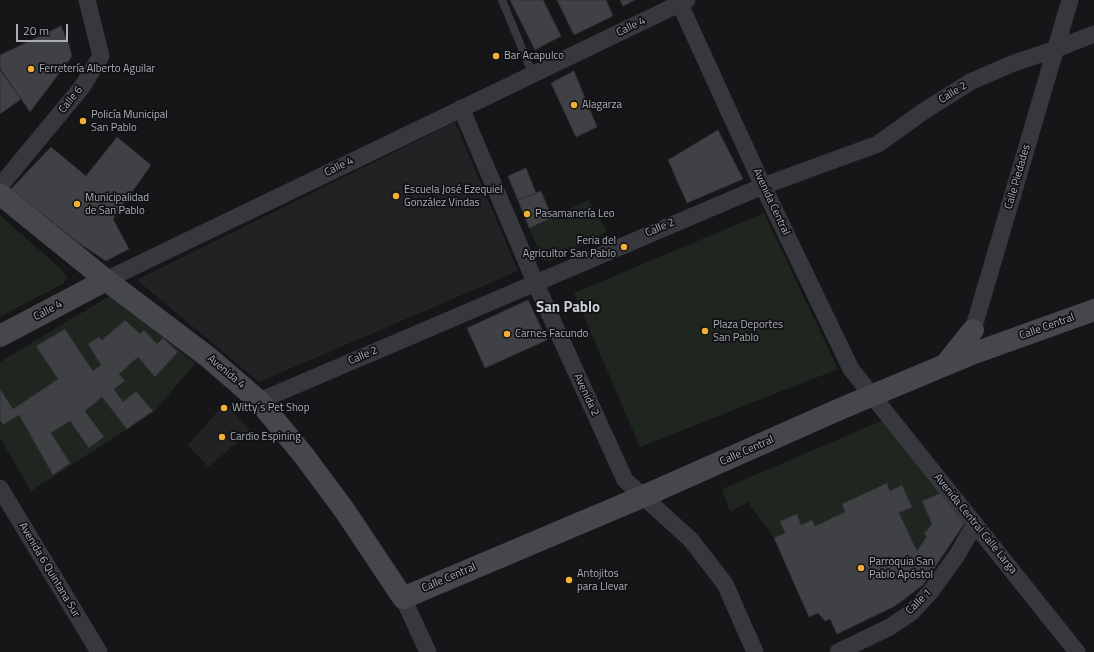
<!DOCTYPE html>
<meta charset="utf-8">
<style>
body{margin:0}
#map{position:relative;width:1094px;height:652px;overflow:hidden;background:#161618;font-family:"Titillium Web",sans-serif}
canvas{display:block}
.scale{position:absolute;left:16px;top:24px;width:52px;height:18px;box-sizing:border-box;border:2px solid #a8adb8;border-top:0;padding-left:5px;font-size:12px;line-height:14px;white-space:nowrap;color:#a8adb8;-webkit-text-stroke:3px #111113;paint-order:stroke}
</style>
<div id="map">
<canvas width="1094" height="652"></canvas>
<div class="scale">20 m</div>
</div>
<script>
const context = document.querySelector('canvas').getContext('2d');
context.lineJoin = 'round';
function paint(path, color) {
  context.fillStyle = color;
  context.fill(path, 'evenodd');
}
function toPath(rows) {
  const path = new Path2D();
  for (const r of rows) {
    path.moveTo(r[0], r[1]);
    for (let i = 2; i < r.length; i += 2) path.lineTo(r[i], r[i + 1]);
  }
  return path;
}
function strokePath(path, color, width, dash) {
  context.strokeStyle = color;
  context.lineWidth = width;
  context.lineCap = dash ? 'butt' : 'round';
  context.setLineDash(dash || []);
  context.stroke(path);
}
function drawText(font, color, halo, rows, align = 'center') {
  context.font = font + ' "Titillium Web",sans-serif';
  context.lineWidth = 3.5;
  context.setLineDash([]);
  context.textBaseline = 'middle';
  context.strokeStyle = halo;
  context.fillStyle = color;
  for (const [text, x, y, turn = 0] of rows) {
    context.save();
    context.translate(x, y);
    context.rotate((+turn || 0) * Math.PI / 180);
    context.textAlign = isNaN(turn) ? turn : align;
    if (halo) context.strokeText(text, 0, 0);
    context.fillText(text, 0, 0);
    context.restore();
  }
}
const built = toPath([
 [455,122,518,271,259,382,137,280],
 [225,403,251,431,208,467,188,445]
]);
const green = toPath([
 [588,200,607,231,562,256,550,261,543,260,529,228,552,218],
 [764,213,838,369,640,447,574,293],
 [0,215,60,268,67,277,64,283,0,317],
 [111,295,195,363,155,411,31,491,0,438,0,420,3,425,19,415,53,474,70,463,51,433,70,421,90,448,104,437,85,411,102,397,127,429,153,411,136,392,123,402,114,389,125,381,119,374,138,357,155,376,178,352,164,338,157,344,144,330,140,334,125,320,102,340,99,337,88,344,101,365,93,371,65,329,36,346,58,379,13,409,0,389,0,362],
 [881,421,888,424,941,493,922,501,932,524,924,534,927,536,917,551,899,513,912,507,902,485,890,491,887,483,842,504,845,512,815,526,812,520,801,525,797,515,785,533,774,538,748,502,730,512,722,489]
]);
const building = toPath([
 [510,0,543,0,561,36,535,50,510,0],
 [557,0,606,0,613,16,574,35,557,0],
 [620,0,635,0,623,6,620,0],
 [61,26,69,45,72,56,30,112,0,68,0,55,61,26],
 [0,70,21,99,0,114,0,70],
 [574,71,597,127,576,137,551,83,574,71],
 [718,130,743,179,687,203,668,160,718,130],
 [117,137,151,165,113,219,129,249,106,261,79,243,11,189,51,147,86,176,117,137],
 [526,168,536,193,518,200,508,176,526,168],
 [541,191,552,218,529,228,518,200,541,191],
 [528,300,547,340,485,368,467,328,528,300],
 [125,320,140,334,144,330,157,344,163,338,178,352,155,377,138,357,119,374,125,381,114,389,123,402,136,391,153,411,127,429,102,397,85,411,104,437,89,448,70,421,51,433,70,463,53,475,19,415,3,425,0,420,0,389,13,409,58,379,36,346,65,329,93,371,101,365,88,344,99,337,102,340,125,320],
 [887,483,890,491,902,485,912,507,899,513,917,551,927,536,924,534,932,524,922,501,941,493,966,521,923,585,895,606,837,634,830,619,825,621,818,613,809,617,774,538,785,533,780,521,797,514,801,525,812,520,815,526,845,512,842,504,887,483]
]);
const lane = toPath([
 [502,0,533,75]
]);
const street = toPath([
 [678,0,763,186,851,369,1077,652],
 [461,108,535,282,625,480,691,540,725,584,755,652],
 [0,186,82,87,101,56,87,0],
 [106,280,687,0],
 [971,342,973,330,1070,0],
 [259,401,763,186,878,144,924,111,970,82,1014,63,1056,49,1094,34],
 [0,488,99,652],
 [403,598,428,652],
 [838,652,890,627,912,612,932,590,957,555,975,524]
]);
const secondary = toPath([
 [0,194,106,280,208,357,259,401,305,457,345,511,403,598,644,496,840,409,969,355,1094,310],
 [0,336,106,280],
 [945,365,973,330]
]);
const markers = [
 [496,56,4,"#f2b134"],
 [31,69,4,"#f2b134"],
 [574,105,4,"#f2b134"],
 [83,121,4,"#f2b134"],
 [396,196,4,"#f2b134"],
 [77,204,4,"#f2b134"],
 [527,214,4,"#f2b134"],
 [624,247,4,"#f2b134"],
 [705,331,4,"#f2b134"],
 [507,334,4,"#f2b134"],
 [224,408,4,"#f2b134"],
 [222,437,4,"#f2b134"],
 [861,568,4,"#f2b134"],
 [569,580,4,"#f2b134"]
];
const streetNames = [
 ["Calle 4",631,27,-26],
 ["Calle 2",953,93,-32],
 ["Calle 6",71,100,-51],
 ["Calle 4",339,167,-26],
 ["Calle Piedades",1018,177,-74],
 ["Avenida Central",771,202,65],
 ["Calle 2",660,228,-23],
 ["Calle 4",48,311,-28],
 ["Calle Central",1047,327,-20],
 ["Calle 2",363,356,-23],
 ["Avenida 4",226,372,40],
 ["Avenida 2",586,395,65],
 ["Calle Central",747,451,-24],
 ["Avenida Central Calle Larga",975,524,51],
 ["Avenida 6 Quintana Sur",49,570,59],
 ["Calle Central",449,578,-23],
 ["Calle 1",919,602,-45]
];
const poiNames = [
 ["Bar Acapulco",504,56],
 ["Ferretería Alberto Aguilar",39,69],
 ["Alagarza",582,105],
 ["Policía Municipal",91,115],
 ["San Pablo",91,128],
 ["Escuela José Ezequiel",404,190],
 ["González Vindas",404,203],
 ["Municipalidad",85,198],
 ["de San Pablo",85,211],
 ["Pasamanería Leo",535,214],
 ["Feria del",616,241,"right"],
 ["Agricultor San Pablo",616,254,"right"],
 ["Plaza Deportes",713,325],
 ["San Pablo",713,338],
 ["Carnes Facundo",515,334],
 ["Witty´s Pet Shop",232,408],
 ["Cardio Espining",230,437],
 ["Parroquia San",869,562],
 ["Pablo Apóstol",869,575],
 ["Antojitos",577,574],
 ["para Llevar",577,587]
];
const districtNames = [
 ["San Pablo",568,308]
];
paint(built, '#222225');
paint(green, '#1e261f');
paint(building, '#404145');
strokePath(building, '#303034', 1);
strokePath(lane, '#37383d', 8);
strokePath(street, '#37383d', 17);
strokePath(secondary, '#45474d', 22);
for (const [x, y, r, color] of markers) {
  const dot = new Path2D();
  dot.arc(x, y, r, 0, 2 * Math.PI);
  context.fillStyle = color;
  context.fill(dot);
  strokePath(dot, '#111113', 1.5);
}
drawText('11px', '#a8adb8', '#111113', streetNames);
drawText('11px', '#a8adb8', '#111113', poiNames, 'left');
drawText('bold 15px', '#c9ccd4', '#111113', districtNames);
</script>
